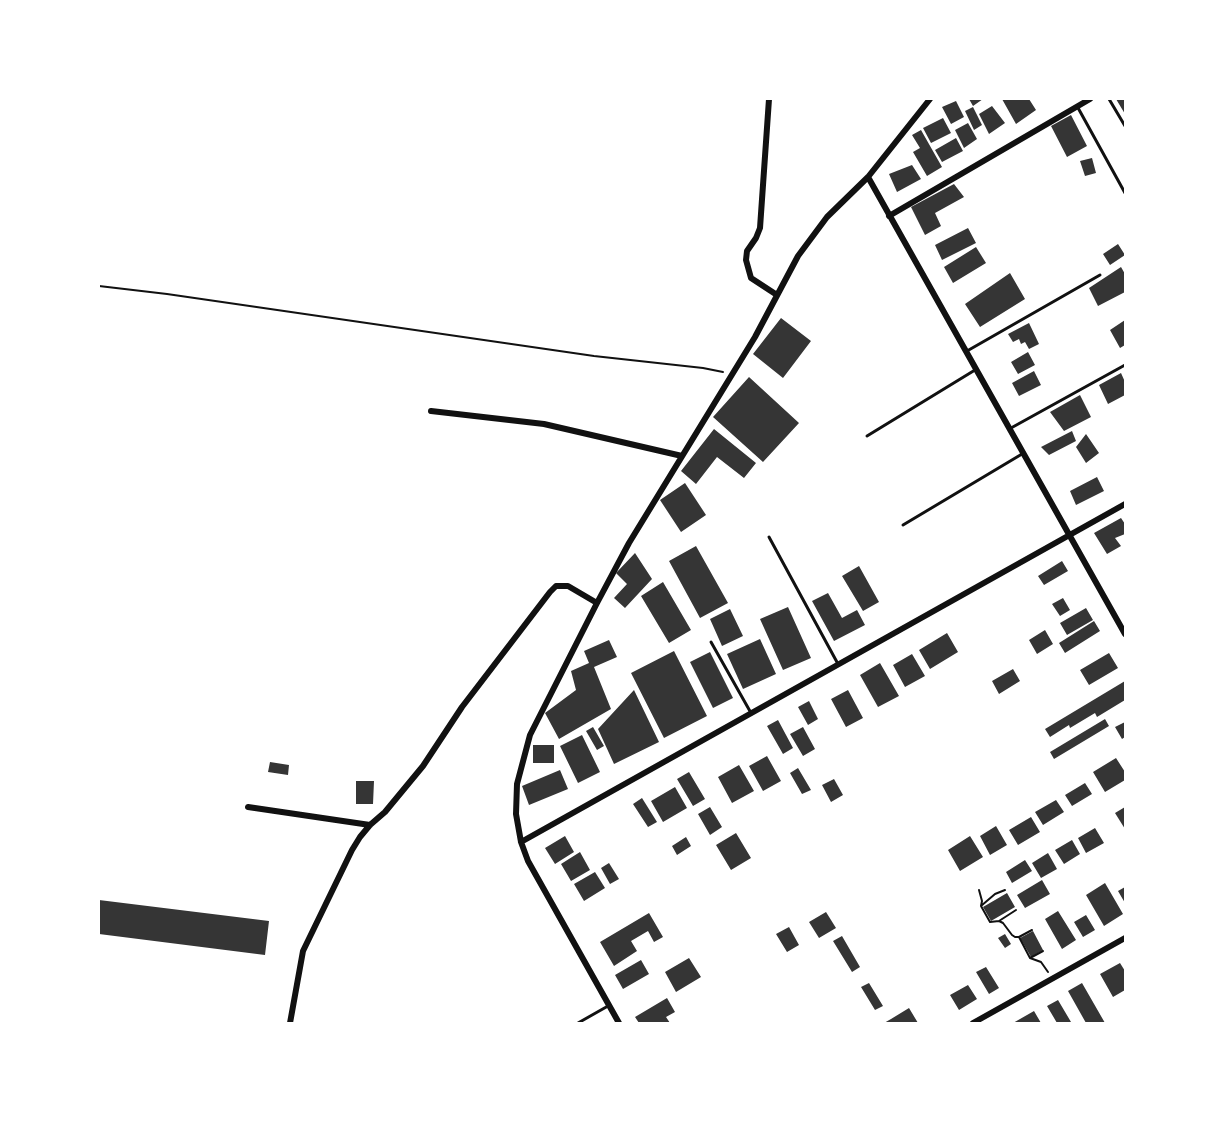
<!DOCTYPE html>
<style>
body{margin:0}
#map{position:relative;width:1224px;height:1122px;overflow:hidden;background:#fff;font-family:Lato,sans-serif}
canvas{display:block}
.frame{position:absolute;inset:0;border:100px solid #fff;pointer-events:none}
</style>
<div id="map">
<canvas width="1224" height="1122"></canvas>
<div class="frame"></div>
</div>
<script>
const context = document.querySelector('canvas').getContext('2d');
context.lineJoin = 'round';
function paint(path, color) {
  context.fillStyle = color;
  context.fill(path, 'evenodd');
}
function toPath(rows) {
  const path = new Path2D();
  for (const r of rows) {
    path.moveTo(r[0], r[1]);
    for (let i = 2; i < r.length; i += 2) path.lineTo(r[i], r[i + 1]);
  }
  return path;
}
function strokePath(path, color, width, dash) {
  context.strokeStyle = color;
  context.lineWidth = width;
  context.lineCap = dash ? 'butt' : 'round';
  context.setLineDash(dash || []);
  context.stroke(path);
}
const building = toPath([
 [969,99,983,99,973,106],
 [1002,99,1029,99,1036,110,1016,124],
 [1116,99,1125,99,1125,114],
 [956,101,964,117,951,124,942,107],
 [992,106,1005,123,989,134,979,114],
 [973,107,982,125,974,130,965,111],
 [1071,115,1087,146,1067,157,1051,126],
 [943,118,951,133,931,143,923,128],
 [968,123,977,139,964,148,955,130],
 [921,130,942,167,927,176,913,152,920,148,912,135],
 [956,138,963,151,942,162,935,150],
 [1092,158,1096,173,1085,176,1080,161],
 [912,165,921,179,897,192,889,174],
 [954,184,964,197,935,213,941,226,925,235,911,207],
 [968,228,976,243,942,260,935,245],
 [1118,244,1125,255,1110,265,1103,254],
 [976,247,986,263,953,283,944,267],
 [1121,267,1125,274,1125,292,1098,306,1089,288],
 [1010,273,1025,299,980,327,965,304],
 [781,318,811,341,783,378,753,354],
 [1125,320,1125,345,1120,348,1110,330],
 [1029,323,1039,344,1029,349,1025,342,1021,344,1019,339,1013,342,1008,334],
 [1028,352,1035,365,1018,374,1011,362],
 [1034,371,1041,385,1019,396,1012,383],
 [1121,373,1125,382,1125,395,1108,404,1099,385],
 [749,377,799,423,763,462,713,417],
 [1080,395,1091,417,1064,431,1050,412],
 [714,429,756,463,744,478,717,457,696,484,681,471],
 [1072,431,1076,441,1049,455,1041,447],
 [1086,434,1099,453,1086,463,1076,447],
 [1097,477,1104,491,1076,505,1070,491],
 [685,483,706,515,681,532,660,500],
 [1121,518,1125,524,1125,534,1115,538,1121,546,1107,554,1094,533],
 [696,546,728,603,700,618,669,561],
 [635,553,652,579,625,608,614,598,627,584,616,573],
 [1062,561,1068,571,1044,585,1038,576],
 [859,566,879,602,863,611,842,576],
 [663,582,691,630,669,643,641,596],
 [828,593,842,618,857,610,865,625,834,641,812,601],
 [1063,598,1070,610,1060,616,1052,604],
 [788,607,811,658,783,670,760,619],
 [1086,608,1093,620,1067,635,1060,623],
 [730,609,743,636,722,646,710,619],
 [1094,621,1100,631,1065,653,1059,643],
 [1045,630,1053,644,1037,654,1029,640],
 [947,633,958,652,930,669,919,650],
 [760,639,776,674,743,689,727,654],
 [609,640,617,657,594,667,611,709,559,739,545,713,576,690,571,671,589,663,584,651],
 [674,651,707,716,664,738,631,673],
 [710,652,733,698,713,708,690,662],
 [1109,653,1118,668,1089,685,1080,670],
 [912,654,925,676,905,687,893,665],
 [880,663,899,696,878,707,860,675],
 [1013,669,1020,681,999,694,992,681],
 [1125,681,1125,700,1097,717,1095,713,1070,728,1069,725,1050,737,1045,729],
 [634,690,659,742,614,764,598,729],
 [848,690,863,718,846,727,831,699],
 [809,701,818,719,808,725,798,707],
 [1105,719,1109,726,1054,759,1050,752],
 [778,720,793,748,783,754,767,726],
 [1125,722,1125,737,1122,739,1115,727],
 [593,727,604,746,597,750,586,731],
 [803,727,815,749,803,756,790,734],
 [582,735,600,772,578,783,560,746],
 [533,745,554,745,554,763,533,763],
 [767,756,781,781,763,791,749,766],
 [1116,758,1125,772,1125,780,1105,792,1093,772],
 [270,762,289,765,288,775,268,772],
 [739,765,754,791,732,803,718,777],
 [798,768,811,790,802,794,790,773],
 [560,770,568,789,529,805,522,786],
 [689,772,705,799,693,806,677,779],
 [834,779,843,795,831,802,822,785],
 [356,781,374,781,373,804,356,804],
 [1085,783,1092,794,1072,806,1065,795],
 [675,787,687,808,663,822,651,801],
 [642,798,657,822,648,827,633,804],
 [1056,800,1064,812,1043,825,1035,812],
 [710,807,722,827,710,835,698,814],
 [1125,807,1125,829,1115,813],
 [1031,817,1040,832,1018,845,1009,830],
 [996,826,1007,845,990,855,980,836],
 [1095,828,1104,843,1086,853,1078,838],
 [736,833,751,858,731,870,716,845],
 [565,836,574,852,555,864,545,848],
 [970,836,983,857,960,871,948,850],
 [686,837,691,846,677,855,672,846],
 [1072,840,1080,854,1064,864,1055,850],
 [580,852,590,870,571,881,561,864],
 [1048,853,1057,869,1041,878,1032,863],
 [1025,860,1032,871,1012,883,1006,872],
 [609,863,619,879,610,884,601,868],
 [595,872,605,888,584,901,574,884],
 [1042,880,1050,894,1025,908,1017,895],
 [1105,883,1123,914,1104,926,1086,895],
 [1125,887,1125,903,1118,891],
 [1007,893,1015,907,991,921,983,907],
 [99,900,269,921,265,955,99,934],
 [1058,911,1076,940,1062,949,1045,919],
 [826,912,836,928,819,938,809,922],
 [649,913,663,937,654,942,648,931,631,941,637,951,614,966,600,942],
 [1086,915,1095,930,1083,937,1074,922],
 [789,927,799,945,787,952,776,934],
 [1033,931,1043,950,1031,957,1020,938],
 [1005,934,1011,944,1005,948,998,938],
 [842,936,860,967,852,972,833,941],
 [689,958,701,977,676,992,665,972],
 [641,960,649,974,623,989,615,975],
 [1120,963,1125,971,1125,990,1113,997,1100,974],
 [986,967,999,988,989,994,976,972],
 [869,983,883,1006,875,1010,861,987],
 [1082,983,1105,1023,1086,1023,1068,991],
 [968,985,977,999,959,1010,950,995],
 [667,998,675,1012,666,1017,670,1023,639,1023,635,1017],
 [1058,1000,1071,1022,1070,1023,1057,1023,1047,1006],
 [909,1008,918,1023,884,1023,891,1019],
 [1034,1011,1041,1023,1013,1023]
]);
const path = toPath([
 [99,286,167,294,594,356,703,368,723,372],
 [979,890,982,901,981,906,990,922,999,921,1003,923,1012,935,1015,937,1019,937,1030,958,1041,962,1048,972],
 [981,906,995,894,1005,890],
 [999,921,1016,910],
 [1019,937,1032,930],
 [1030,958,1043,951]
]);
const service = toPath([
 [1109,99,1125,126],
 [1077,106,1125,193],
 [967,351,1100,275],
 [1011,428,1125,365],
 [867,436,975,370],
 [903,525,1022,454],
 [769,537,838,664],
 [711,642,751,713],
 [578,1023,608,1006]
]);
const minor = toPath([
 [769,99,760,228,756,238,747,251,746,260,751,278,777,295],
 [868,177,1125,634],
 [889,216,1090,99],
 [431,411,544,424,682,456],
 [248,807,370,825],
 [521,842,1125,504],
 [290,1023,303,951,352,850,360,837,370,825,385,812,423,766,462,707,550,592,556,586,568,586,597,603],
 [619,1023,528,861,521,842,516,814,517,784,530,735,597,603,629,543,755,337,798,256,827,217,868,177,930,99],
 [973,1023,1125,938]
]);
paint(building, '#353535');
strokePath(path, '#111', 2);
strokePath(service, '#111', 3);
strokePath(minor, '#111', 6);
</script>
